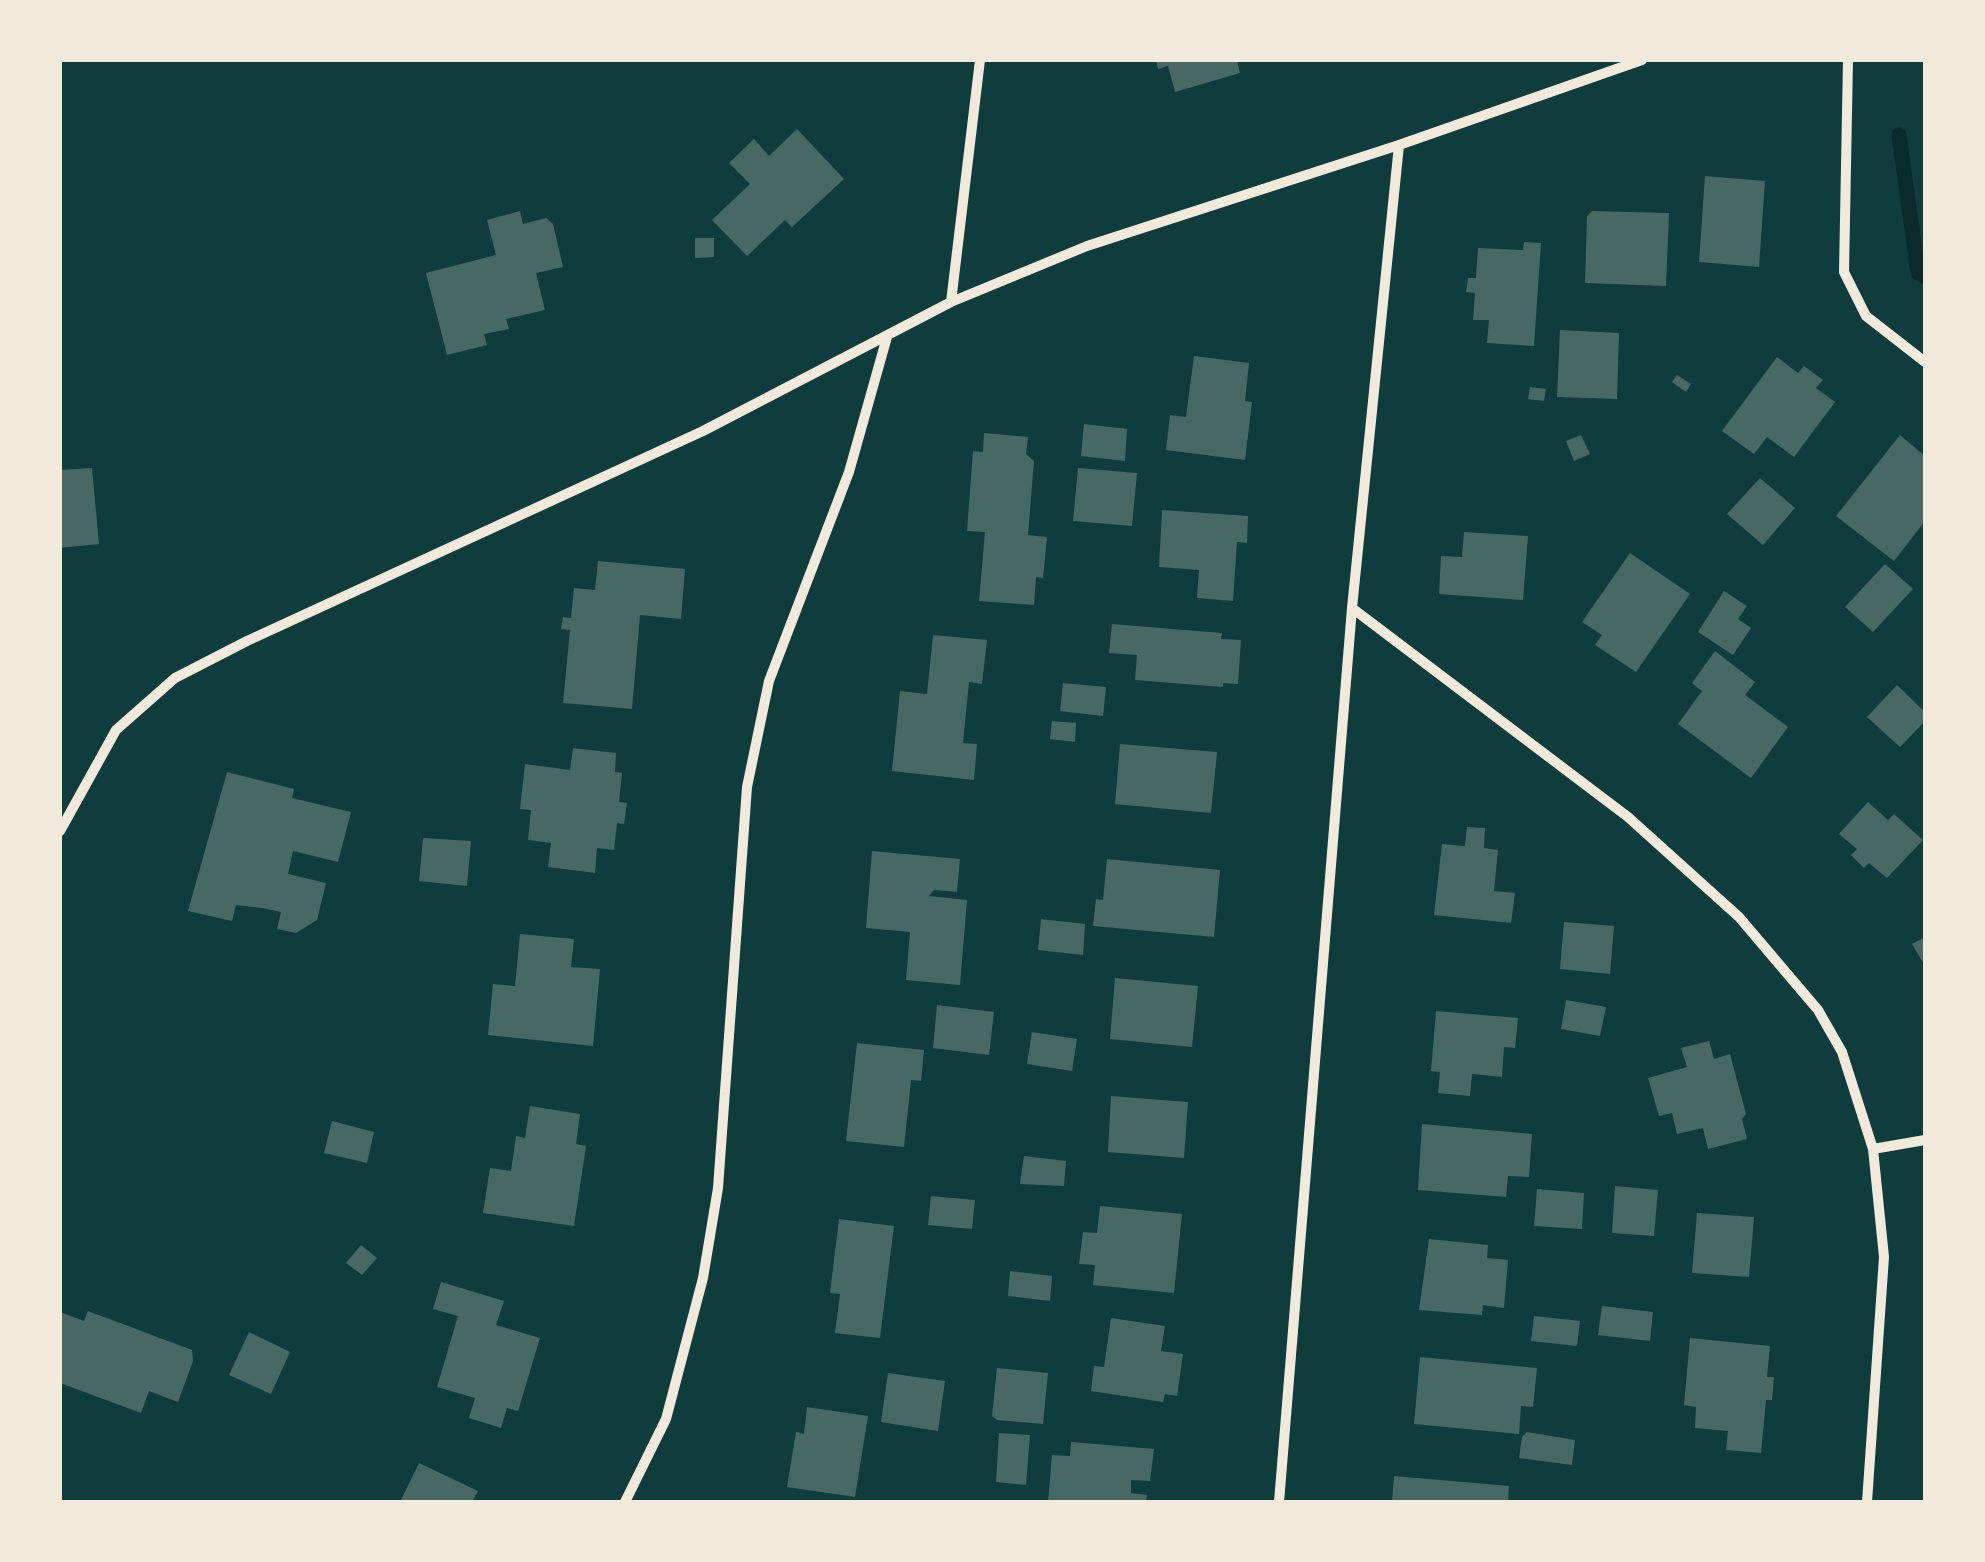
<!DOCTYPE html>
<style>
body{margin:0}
#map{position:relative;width:1985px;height:1562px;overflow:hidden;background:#0f3d3e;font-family:Overpass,sans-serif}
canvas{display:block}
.frame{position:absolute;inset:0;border:62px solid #f1e9da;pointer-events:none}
</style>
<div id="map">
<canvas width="1985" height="1562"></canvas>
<div class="frame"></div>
</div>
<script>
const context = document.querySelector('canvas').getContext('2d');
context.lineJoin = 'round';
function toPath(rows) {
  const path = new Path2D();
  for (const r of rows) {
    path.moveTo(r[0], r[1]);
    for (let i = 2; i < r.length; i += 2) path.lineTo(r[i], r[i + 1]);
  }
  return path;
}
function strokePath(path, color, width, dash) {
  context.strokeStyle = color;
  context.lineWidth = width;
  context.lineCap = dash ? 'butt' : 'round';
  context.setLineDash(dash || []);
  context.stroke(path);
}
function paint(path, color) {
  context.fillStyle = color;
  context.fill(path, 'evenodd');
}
const stream = toPath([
 [1899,135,1918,273,1925,277]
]);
const building = toPath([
 [1156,60,1237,60,1240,73,1175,92,1168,66,1158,69],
 [797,129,844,179,792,227,785,220,747,256,712,220,750,184,729,163,754,139,769,156],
 [1705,176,1765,181,1759,267,1699,262],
 [520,211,523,224,546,218,553,224,563,267,536,273,545,310,506,319,509,329,484,334,487,345,447,355,426,273,496,255,487,220],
 [1592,211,1669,213,1666,286,1585,283,1587,216],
 [695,238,714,238,714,257,695,258],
 [1524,242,1541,243,1534,346,1487,343,1489,320,1473,320,1475,293,1466,292,1468,278,1476,278,1478,248,1523,250],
 [1560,330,1619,333,1617,399,1557,397],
 [1194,356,1249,363,1245,401,1252,402,1245,460,1166,450,1170,415,1186,417],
 [1777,357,1798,373,1804,366,1823,380,1816,388,1835,402,1794,457,1767,437,1754,454,1722,431],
 [1677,375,1691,384,1686,392,1672,382],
 [1530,387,1546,389,1544,401,1528,399],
 [1084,424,1127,429,1125,461,1081,456],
 [984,433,1028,437,1026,454,1034,461,1028,535,1047,537,1043,578,1036,577,1034,605,979,601,985,532,967,531,973,451,983,452],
 [1581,435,1590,454,1574,461,1566,441],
 [1900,435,1925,456,1925,521,1894,561,1836,516],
 [92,468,99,544,60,548,60,470],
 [1078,468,1137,473,1132,526,1073,521],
 [1760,478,1795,508,1763,545,1727,514],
 [1162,510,1248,516,1247,543,1237,542,1233,601,1197,598,1199,570,1159,567],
 [1464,532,1528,536,1523,600,1439,594,1441,556,1462,557],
 [1630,553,1690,594,1636,672,1595,645,1602,635,1582,622],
 [598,561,685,569,681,619,640,615,632,709,563,703,570,630,561,629,563,617,571,618,574,588,595,590],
 [1885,564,1913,589,1873,632,1845,607],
 [1724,591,1747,606,1738,619,1751,628,1733,655,1698,632],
 [1112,624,1222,633,1221,639,1241,640,1238,684,1223,683,1223,687,1135,680,1137,655,1109,653],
 [933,635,987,640,982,684,969,682,963,743,977,744,974,780,892,771,900,691,927,694],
 [1715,651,1755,682,1745,695,1788,727,1751,778,1678,724,1702,691,1692,683],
 [1063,683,1106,687,1103,716,1060,711],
 [1897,685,1925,712,1925,721,1900,747,1867,717],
 [1052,721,1076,723,1075,742,1050,739],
 [1120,744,1217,752,1211,813,1115,804],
 [573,748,616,753,615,772,622,773,619,802,627,803,624,824,617,823,614,850,597,848,595,873,548,867,551,843,528,840,531,810,520,809,525,764,570,770],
 [227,772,294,789,292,798,351,812,338,862,293,851,288,874,326,883,317,920,296,933,277,929,281,912,262,908,236,905,232,921,188,911],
 [1868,802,1888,820,1894,814,1923,840,1887,878,1869,863,1864,868,1851,855,1857,849,1839,834],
 [1467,827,1485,828,1484,848,1498,850,1494,891,1515,893,1511,923,1434,915,1442,844,1465,846],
 [423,838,471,841,467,886,419,881],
 [872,851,960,859,957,892,934,890,929,896,967,900,960,985,906,980,910,932,866,928],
 [1107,859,1220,870,1214,937,1093,926,1096,899,1103,900],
 [1041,919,1085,924,1083,955,1038,950],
 [1564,922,1614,926,1610,974,1560,969],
 [520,934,574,939,571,967,600,969,593,1046,488,1035,493,984,515,986],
 [1925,937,1925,966,1912,944],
 [1115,978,1198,986,1192,1047,1110,1039],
 [1566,1000,1606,1007,1600,1036,1561,1029],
 [937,1005,994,1012,989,1055,933,1048],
 [1436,1011,1518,1018,1515,1048,1504,1047,1502,1077,1472,1074,1470,1096,1438,1093,1440,1072,1431,1071],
 [1032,1032,1077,1039,1072,1071,1027,1064],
 [1709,1041,1714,1059,1730,1054,1746,1114,1742,1119,1747,1139,1708,1149,1703,1128,1677,1134,1672,1113,1659,1116,1648,1078,1687,1067,1681,1048],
 [857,1043,924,1050,921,1081,911,1080,904,1147,846,1141],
 [1111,1096,1188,1102,1184,1158,1108,1152],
 [530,1106,580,1114,576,1144,586,1146,574,1226,483,1213,490,1168,511,1171,516,1136,525,1138],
 [332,1121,374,1132,367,1163,324,1153],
 [1422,1124,1532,1134,1529,1177,1508,1176,1506,1197,1418,1190],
 [1024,1156,1066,1161,1064,1186,1020,1184],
 [1615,1186,1658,1190,1654,1236,1612,1233],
 [1537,1189,1584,1193,1582,1229,1534,1226],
 [931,1196,975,1200,972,1229,928,1225],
 [1100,1206,1182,1214,1174,1293,1093,1285,1095,1265,1079,1264,1083,1232,1097,1233],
 [1697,1213,1754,1217,1749,1277,1692,1273],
 [839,1219,894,1226,880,1338,835,1333,840,1294,830,1293],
 [1429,1239,1488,1245,1487,1258,1508,1260,1504,1308,1483,1305,1482,1315,1419,1310],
 [361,1245,377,1258,362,1275,346,1263],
 [1010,1271,1052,1276,1050,1301,1008,1296],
 [441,1282,504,1301,496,1325,540,1338,518,1411,507,1408,501,1428,469,1418,475,1398,437,1387,458,1316,433,1309],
 [1602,1306,1653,1312,1650,1341,1598,1335],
 [88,1311,192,1350,193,1361,178,1402,149,1391,141,1413,60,1383,60,1312,84,1321],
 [1534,1316,1580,1321,1577,1346,1531,1341],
 [1111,1318,1165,1326,1161,1351,1183,1354,1177,1396,1165,1394,1163,1402,1091,1391,1094,1366,1104,1367],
 [249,1332,290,1352,271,1394,229,1375],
 [1690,1338,1770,1346,1767,1377,1774,1377,1772,1400,1766,1400,1761,1453,1726,1450,1728,1431,1695,1428,1696,1407,1684,1405],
 [1420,1357,1537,1368,1533,1407,1521,1406,1519,1434,1414,1424],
 [997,1368,1048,1373,1043,1424,997,1420,992,1416],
 [888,1373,945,1381,938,1431,881,1422],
 [807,1407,868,1416,855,1497,787,1487,796,1432,804,1434],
 [1527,1432,1575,1440,1572,1465,1519,1458,1522,1437],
 [999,1433,1030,1435,1026,1485,996,1482],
 [1071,1442,1154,1449,1150,1481,1131,1480,1131,1493,1147,1495,1146,1502,1048,1502,1052,1455,1070,1456],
 [419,1463,478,1491,472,1502,400,1502],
 [1394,1476,1509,1486,1508,1502,1392,1502]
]);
const minor = toPath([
 [1848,60,1844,272,1866,316,1925,362],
 [951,302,980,60],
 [1352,608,1628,817,1739,917,1818,1010,1842,1052,1873,1149,1884,1257,1867,1502],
 [60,831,116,730,175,678,247,641,703,431,951,302,1087,246,1399,145,1642,60],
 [1873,1149,1925,1140],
 [625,1502,666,1419,703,1278,718,1188,747,787,769,681,849,472,887,337],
 [1279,1502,1352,608,1399,145]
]);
strokePath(stream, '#0a2a2b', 15);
paint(building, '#486865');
strokePath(minor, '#f1e9da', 10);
</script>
